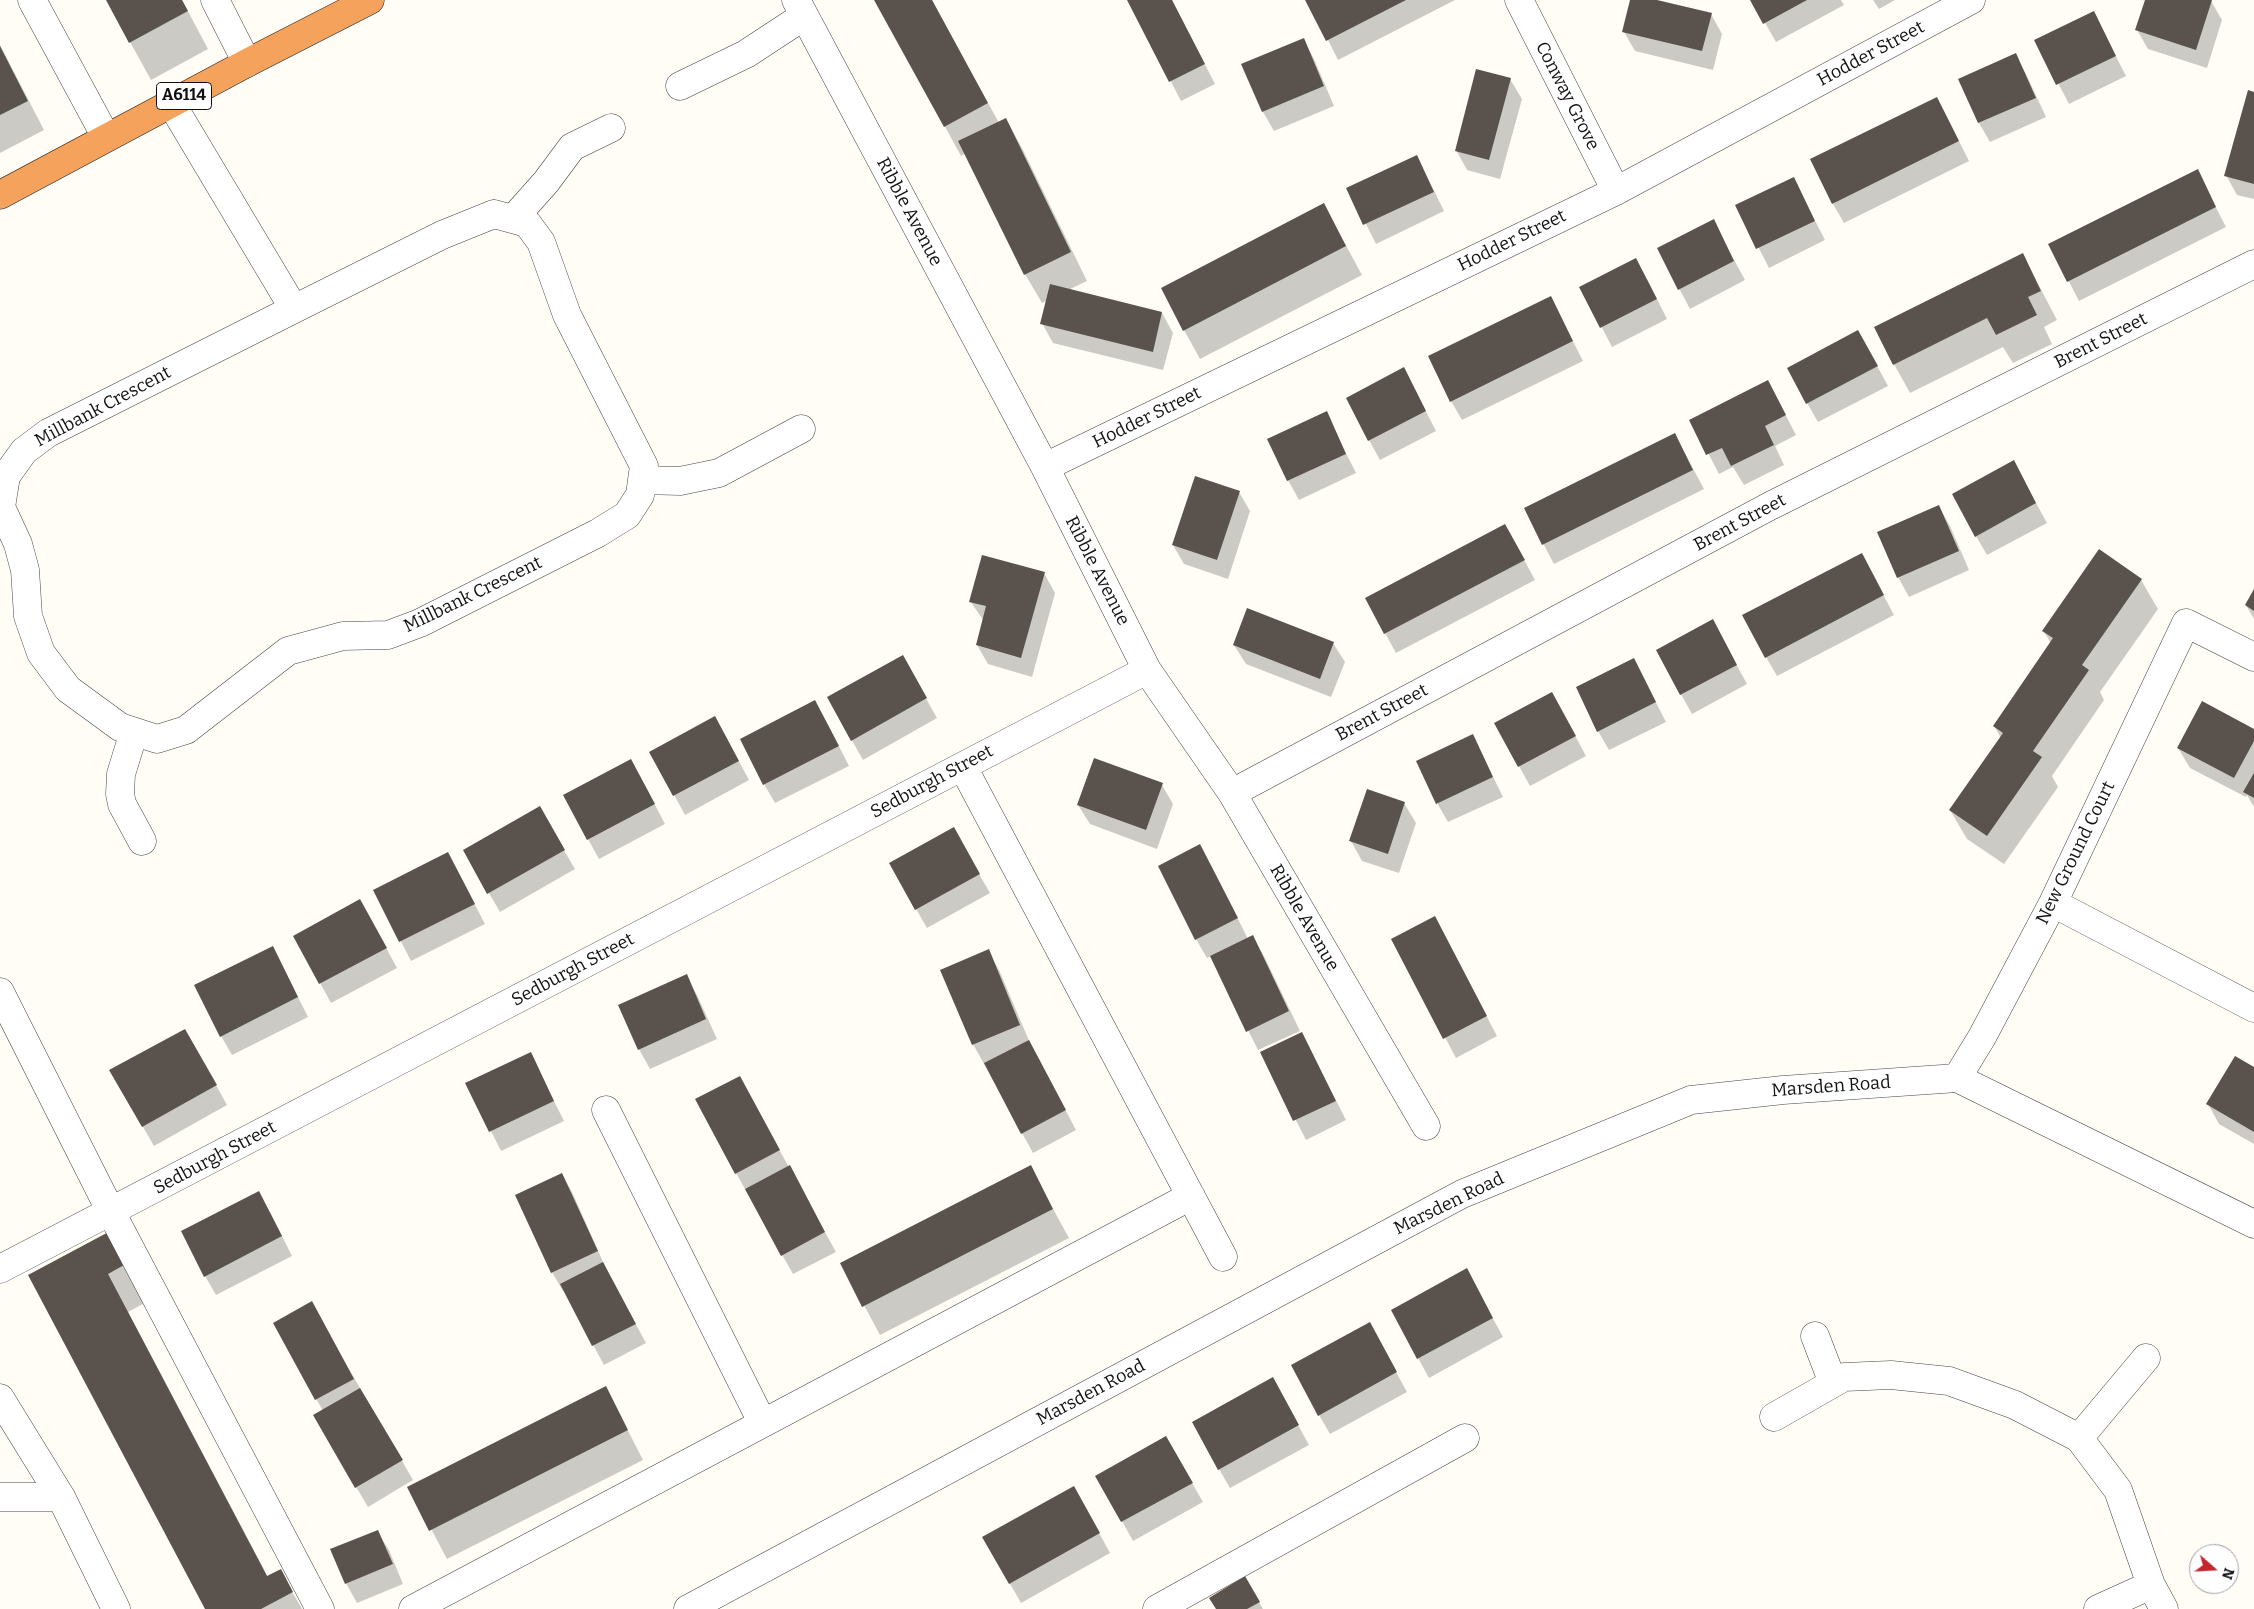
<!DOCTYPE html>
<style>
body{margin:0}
#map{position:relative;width:2254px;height:1609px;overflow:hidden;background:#fffdf5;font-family:Bitter,serif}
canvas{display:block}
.north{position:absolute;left:2189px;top:1544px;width:50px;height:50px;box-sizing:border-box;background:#fff;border:1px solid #a0a0a0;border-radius:50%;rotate:109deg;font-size:14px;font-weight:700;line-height:20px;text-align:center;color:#111}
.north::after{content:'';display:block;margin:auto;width:18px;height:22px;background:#c4262e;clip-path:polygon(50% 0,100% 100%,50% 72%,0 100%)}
</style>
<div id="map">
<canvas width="2254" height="1609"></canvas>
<div class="north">N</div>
</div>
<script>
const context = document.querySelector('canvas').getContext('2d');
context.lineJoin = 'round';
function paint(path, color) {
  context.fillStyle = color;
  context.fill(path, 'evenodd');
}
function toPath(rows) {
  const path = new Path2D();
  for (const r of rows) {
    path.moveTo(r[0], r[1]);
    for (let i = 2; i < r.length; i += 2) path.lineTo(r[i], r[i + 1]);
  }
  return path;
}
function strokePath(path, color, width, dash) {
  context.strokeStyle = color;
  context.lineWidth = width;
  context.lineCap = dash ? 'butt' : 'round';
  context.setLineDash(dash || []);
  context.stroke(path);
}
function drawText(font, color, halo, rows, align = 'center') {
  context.font = font + ' Bitter,serif';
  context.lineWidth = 5;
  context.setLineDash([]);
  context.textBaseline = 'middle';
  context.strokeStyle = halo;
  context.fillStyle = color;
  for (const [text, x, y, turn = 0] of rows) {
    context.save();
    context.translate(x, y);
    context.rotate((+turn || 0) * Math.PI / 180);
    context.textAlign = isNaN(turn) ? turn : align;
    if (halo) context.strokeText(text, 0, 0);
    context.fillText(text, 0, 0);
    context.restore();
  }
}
const shadow = toPath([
 [107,0,182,0,208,49,151,80],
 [876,0,932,0,999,123,1006,119,1022,148,1087,281,1068,290,1162,313,1173,333,1163,370,1053,343,1042,323,1048,300,1042,303,1025,274,966,153,961,156],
 [1129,0,1172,0,1215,84,1181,101],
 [1308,0,1455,0,1338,60],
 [1631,0,1651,0,1711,14,1722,34,1713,70,1635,51,1624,32],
 [1752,0,1841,0,1844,5,1776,42],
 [1873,0,1895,0,1879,9],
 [2147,0,2211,1,2222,20,2207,68,2148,49,2137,30],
 [2093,12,2126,76,2069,104,2036,41],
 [1303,39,1314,59,1334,106,1274,131,1263,112,1243,65],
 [0,45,44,130,0,153],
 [2015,55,2026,74,2046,117,1990,142,1979,123,1960,79],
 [1510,79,1522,99,1500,179,1467,170,1456,150],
 [2254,93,2254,199,2237,195,2226,175],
 [1947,117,1969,161,1844,223,1833,204],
 [1417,156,1444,211,1376,244,1348,188],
 [2197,171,2226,227,2079,301,2050,245],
 [1793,178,1825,240,1769,268,1737,205],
 [1324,205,1362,275,1200,359,1184,330],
 [1713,221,1745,280,1690,309,1658,248],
 [2023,255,2057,320,2044,327,2052,344,2013,363,2003,347,1910,393,1894,364],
 [1647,279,1667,319,1612,347,1581,287],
 [1551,298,1583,361,1462,420,1451,401],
 [1869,351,1888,386,1818,422,1807,403],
 [1768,381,1796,435,1775,446,1784,465,1744,485,1733,467,1719,474,1691,420],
 [1414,388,1436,431,1380,460,1369,440],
 [1326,413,1356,473,1299,500,1288,480],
 [1675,435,1704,489,1554,564,1525,509],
 [2024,481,2047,523,1987,555,1976,536],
 [1239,492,1250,511,1228,579,1184,564,1173,545],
 [1939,507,1950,526,1969,570,1909,597,1898,577],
 [1516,545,1535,580,1396,653,1366,598],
 [1044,573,1055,593,1032,677,988,664,977,645,984,621,970,601],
 [1872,574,1894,615,1777,676,1766,657],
 [2141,580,2158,609,2100,692,2104,700,2052,776,2058,787,2004,864,1967,839,1950,810,2001,738,1994,726,2051,644,2044,631],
 [2254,592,2254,619,2246,605],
 [1723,640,1747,684,1692,714,1657,651],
 [1333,643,1345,662,1331,697,1246,664,1234,645],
 [902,656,937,718,863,760,828,698],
 [1634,660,1666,722,1609,750,1598,731],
 [1563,713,1586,756,1530,786,1519,766],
 [826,721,849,766,775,803,764,784],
 [2254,730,2254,807,2247,795,2246,797,2190,768,2178,748],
 [1473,736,1503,797,1448,822,1437,803],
 [726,737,749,780,685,815,651,752],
 [642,780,665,824,599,859,588,839],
 [1162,785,1173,804,1157,849,1090,824,1078,805],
 [1404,803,1416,823,1399,873,1362,861,1351,841],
 [539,808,575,869,500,912,464,850],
 [953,829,990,893,927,928,916,909],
 [448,853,485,924,411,961,375,891],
 [1211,865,1248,939,1252,937,1264,956,1300,1031,1258,1050,1211,956,1207,958,1196,939],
 [1435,918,1497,1036,1456,1058,1393,940],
 [371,920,397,968,331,1003,295,937],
 [988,951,999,970,1030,1043,1076,1130,1033,1153,973,1044],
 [283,967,308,1017,232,1055,221,1036],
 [686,976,697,995,717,1039,650,1069,639,1049],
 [1302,1034,1346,1120,1306,1140,1262,1053],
 [196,1049,227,1105,154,1146,111,1071],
 [530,1053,564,1121,501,1151,467,1083],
 [2254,1069,2254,1144,2219,1124,2208,1104],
 [750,1097,836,1252,793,1274,736,1173],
 [1030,1167,1069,1238,880,1335,842,1264],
 [562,1174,573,1194,607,1271,646,1343,604,1365,564,1291,563,1291,552,1272],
 [270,1212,292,1256,216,1295,205,1276],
 [116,1230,154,1298,128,1312,268,1577,280,1571,302,1609,206,1609,30,1275],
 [1477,1289,1503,1337,1429,1378,1418,1358],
 [322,1322,413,1480,368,1507,314,1416,323,1411,274,1323],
 [1380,1343,1407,1392,1330,1434,1319,1415],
 [606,1388,643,1460,447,1559,409,1487],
 [1283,1398,1309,1445,1230,1488,1219,1469],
 [1166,1438,1203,1502,1133,1541,1097,1476],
 [1074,1487,1110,1553,1021,1603,984,1538],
 [377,1531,389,1550,403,1584,357,1603,346,1583],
 [1244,1578,1263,1609,1217,1609]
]);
const building = toPath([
 [106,0,182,0,188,11,129,43],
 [874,0,932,0,988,103,944,127],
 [1127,0,1172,0,1205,64,1169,82],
 [1305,0,1406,0,1326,41],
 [1630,0,1657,0,1712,13,1702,51,1622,32],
 [1750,0,1807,0,1763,24],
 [2145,0,2212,0,2196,50,2135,30],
 [2094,11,2116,56,2056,85,2034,40],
 [1304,38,1324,86,1262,112,1241,64],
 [0,46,28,101,0,115],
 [2016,53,2036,98,1978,123,1958,79],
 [1476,69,1511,78,1489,160,1455,151],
 [2248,90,2254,92,2254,184,2224,176],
 [1937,97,1959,141,1832,204,1810,159],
 [1006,118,1071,252,1024,275,958,141],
 [1417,155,1434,192,1363,225,1346,188],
 [2198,169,2216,207,2067,282,2048,244],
 [1794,177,1815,221,1756,249,1735,205],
 [1324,203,1346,246,1183,331,1161,288],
 [1714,219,1734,261,1678,290,1657,248],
 [2023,253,2041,291,2028,297,2037,315,1996,335,1987,318,1893,365,1874,327],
 [1636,258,1657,299,1600,328,1579,287],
 [1050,284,1162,312,1153,352,1040,324],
 [1551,296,1573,341,1450,402,1428,356],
 [1858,330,1878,366,1806,404,1787,368],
 [1404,367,1426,411,1368,441,1346,398],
 [1768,380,1786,415,1765,426,1774,445,1731,466,1722,448,1706,455,1689,420],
 [1327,411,1346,454,1287,481,1267,439],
 [1675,433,1693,470,1542,545,1524,508],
 [2014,460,2036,503,1975,537,1952,494],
 [1195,476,1240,491,1217,560,1172,545],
 [1939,505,1959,551,1897,578,1877,532],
 [1505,524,1525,560,1384,634,1365,598],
 [2099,549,2142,579,2082,665,2089,670,2033,751,2042,757,1987,836,1949,810,2003,733,1993,726,2053,638,2042,631],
 [1862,553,1884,595,1765,658,1742,615],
 [982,555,1045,572,1021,658,976,645,986,606,969,602],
 [2254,589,2254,611,2245,605],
 [1247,608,1334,642,1320,679,1233,645],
 [1713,619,1737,665,1680,695,1656,650],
 [903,655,927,698,851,741,827,697],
 [1634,658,1656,702,1597,732,1576,687],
 [1552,692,1576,736,1518,767,1494,723],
 [815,700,839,746,763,785,740,739],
 [2202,701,2254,729,2254,741,2234,778,2177,748],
 [715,716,739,761,673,796,649,752],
 [1473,734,1493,777,1436,804,1416,761],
 [1094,758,1163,783,1146,830,1077,805],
 [631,759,655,804,587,840,563,795],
 [2254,773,2254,798,2243,792],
 [1367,789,1405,802,1388,854,1349,841],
 [540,806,565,850,487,894,463,850],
 [954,827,980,874,915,910,889,863],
 [1200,844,1238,918,1195,940,1158,866],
 [448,852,475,904,399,942,373,890],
 [360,899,387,948,319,984,293,936],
 [1435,916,1487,1016,1443,1039,1391,939],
 [1253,935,1289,1011,1246,1032,1210,956],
 [273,946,298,997,220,1037,194,985],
 [989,949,1020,1025,972,1045,940,970],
 [687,974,706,1019,638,1050,618,1005],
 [185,1029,217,1085,142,1127,109,1070],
 [1302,1032,1336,1101,1293,1121,1260,1052],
 [1029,1040,1066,1110,1021,1134,984,1063],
 [531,1052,554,1101,489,1132,465,1083],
 [2235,1056,2254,1067,2254,1132,2206,1104],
 [740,1076,780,1150,735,1174,695,1099],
 [790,1165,825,1232,781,1256,745,1189],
 [1031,1165,1053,1209,862,1307,840,1263],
 [562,1173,598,1251,551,1273,515,1195],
 [259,1191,282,1236,204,1277,181,1231],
 [116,1228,133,1260,108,1274,267,1576,281,1569,293,1592,261,1609,205,1609,28,1275],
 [603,1262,636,1324,592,1346,560,1284],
 [1467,1268,1493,1318,1417,1359,1391,1310],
 [312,1301,354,1379,315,1400,273,1323],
 [1370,1322,1397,1372,1318,1416,1291,1365],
 [1273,1377,1299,1425,1218,1470,1192,1422],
 [606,1386,628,1430,429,1531,407,1487],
 [360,1388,403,1460,355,1488,313,1415],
 [1166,1436,1193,1483,1121,1522,1095,1476],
 [1074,1486,1100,1533,1009,1584,982,1537],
 [378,1530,393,1564,345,1584,330,1549],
 [1245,1576,1260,1602,1247,1609,1216,1609,1209,1598]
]);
const minor = toPath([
 [32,0,106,137],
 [215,0,247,63],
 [796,0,1045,467,1147,670,1232,793,1426,1126],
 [1519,0,1616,191],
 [680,86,746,54,804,16],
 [171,103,294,309],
 [494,214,527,223,541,242,567,315,644,466,640,495,627,515,598,533,420,623,388,635,343,636,288,651,186,730,157,739,120,727,68,689,41,653,28,616,25,570,18,544,1,507,6,476,24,451,48,433,294,309,442,235,494,214],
 [513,219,546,182,572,147,611,128],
 [1045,467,1616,191,1971,0],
 [642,480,680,481,719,473,801,429],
 [134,732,121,774,120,794,122,804,142,841],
 [963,767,1223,1257],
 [1232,793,1770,506,2254,264],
 [2053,903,2254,1008],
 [0,992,111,1212,320,1609],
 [1957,1078,1982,1037,2053,903,2186,623,2254,657],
 [606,1110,762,1422],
 [0,1269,1147,670],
 [1815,1336,1833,1383],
 [0,1398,61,1497,116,1609],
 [1774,1417,1844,1377,1891,1375,1949,1381,2015,1405,2079,1438,2118,1490,2151,1585,2164,1609],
 [2079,1438,2146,1358],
 [0,1497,61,1497],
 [413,1609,1191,1196],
 [688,1609,1462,1194,1691,1100,1783,1090,1957,1078,2254,1224],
 [1157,1609,1465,1438],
 [2098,1609,2151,1585]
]);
const highway = toPath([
 [0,195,247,63,370,0]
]);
const shields = [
 [184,96,55]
];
const shieldNames = [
 ["A6114",184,96]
];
const streetNames = [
 ["Hodder Street",1871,54,-28],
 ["Conway Grove",1567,96,63],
 ["Ribble Avenue",909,212,62],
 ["Hodder Street",1512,241,-26],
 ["Brent Street",2101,341,-27],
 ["Millbank Crescent",103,407,-28],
 ["Hodder Street",1147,418,-26],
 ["Brent Street",1740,523,-28],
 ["Ribble Avenue",1097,571,63],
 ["Millbank Crescent",473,595,-26],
 ["Brent Street",1382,713,-28],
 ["Sedburgh Street",932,782,-28],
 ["New Ground Court",2076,853,-64],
 ["Ribble Avenue",1304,918,60],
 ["Sedburgh Street",573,970,-28],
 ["Marsden Road",1831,1087,-4],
 ["Sedburgh Street",215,1158,-28],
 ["Marsden Road",1449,1204,-26],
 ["Marsden Road",1091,1393,-28]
];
paint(shadow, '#0003');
paint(building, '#5a524d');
strokePath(minor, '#444', 29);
strokePath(highway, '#222', 29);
strokePath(minor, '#fff', 28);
strokePath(highway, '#f5a25d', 28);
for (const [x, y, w] of shields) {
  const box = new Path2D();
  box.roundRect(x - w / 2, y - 13.5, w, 27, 4);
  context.fillStyle = '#fff';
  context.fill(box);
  strokePath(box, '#111', 1);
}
drawText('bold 16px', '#111', null, shieldNames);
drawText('18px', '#111', '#fff', streetNames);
</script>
